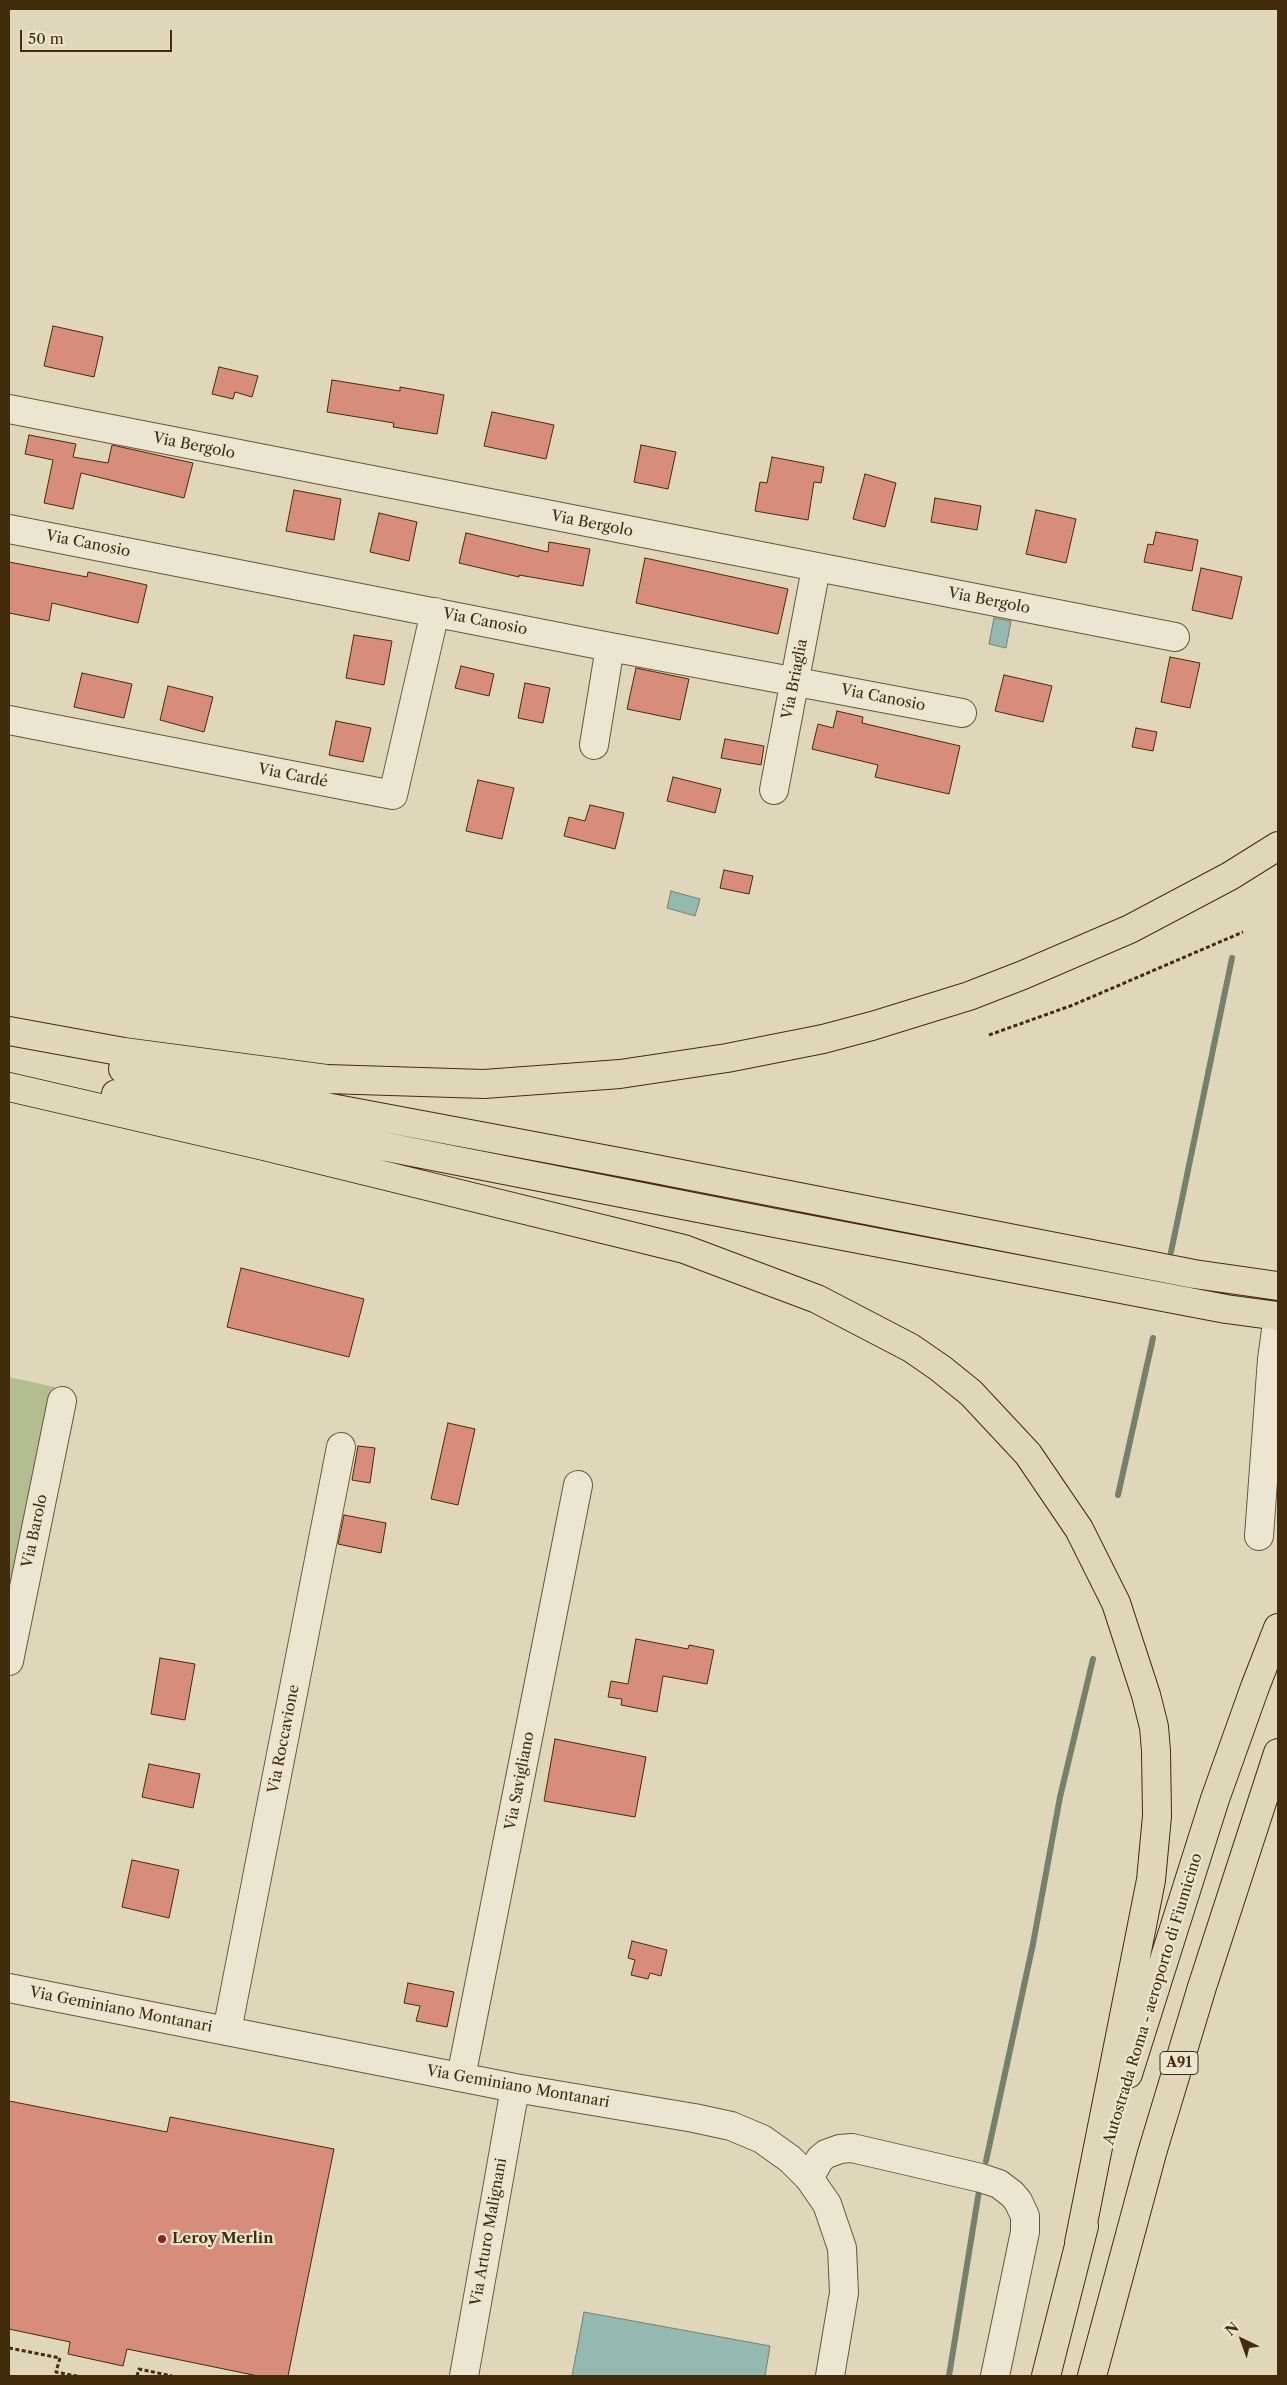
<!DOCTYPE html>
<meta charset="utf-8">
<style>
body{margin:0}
#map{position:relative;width:1287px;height:2385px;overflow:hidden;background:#e0d7ba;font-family:"Libre Caslon Text",serif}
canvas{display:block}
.frame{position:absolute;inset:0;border:10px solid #432c0c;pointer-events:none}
.north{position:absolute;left:1217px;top:2315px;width:50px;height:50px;-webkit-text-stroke:4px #ebe5d2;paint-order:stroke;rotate:318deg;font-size:14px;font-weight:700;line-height:20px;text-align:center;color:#432c0c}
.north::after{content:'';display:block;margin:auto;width:18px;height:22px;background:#432c0c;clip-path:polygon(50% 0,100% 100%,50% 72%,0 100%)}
.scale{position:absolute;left:20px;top:30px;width:152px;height:22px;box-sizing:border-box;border:2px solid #432c0c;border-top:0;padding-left:6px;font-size:15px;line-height:18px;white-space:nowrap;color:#432c0c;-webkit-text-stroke:4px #ebe5d2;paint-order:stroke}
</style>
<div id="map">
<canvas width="1287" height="2385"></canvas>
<div class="frame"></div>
<div class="north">N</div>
<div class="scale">50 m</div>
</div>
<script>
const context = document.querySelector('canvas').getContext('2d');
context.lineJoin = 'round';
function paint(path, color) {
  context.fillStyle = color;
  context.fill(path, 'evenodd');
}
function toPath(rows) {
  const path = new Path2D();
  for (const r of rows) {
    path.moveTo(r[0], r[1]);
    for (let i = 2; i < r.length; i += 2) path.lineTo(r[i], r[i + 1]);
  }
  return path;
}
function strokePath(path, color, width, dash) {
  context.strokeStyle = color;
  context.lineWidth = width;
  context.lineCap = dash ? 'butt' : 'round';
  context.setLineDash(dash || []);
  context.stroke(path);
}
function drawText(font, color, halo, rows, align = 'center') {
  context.font = font + ' "Libre Caslon Text",serif';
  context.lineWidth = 4.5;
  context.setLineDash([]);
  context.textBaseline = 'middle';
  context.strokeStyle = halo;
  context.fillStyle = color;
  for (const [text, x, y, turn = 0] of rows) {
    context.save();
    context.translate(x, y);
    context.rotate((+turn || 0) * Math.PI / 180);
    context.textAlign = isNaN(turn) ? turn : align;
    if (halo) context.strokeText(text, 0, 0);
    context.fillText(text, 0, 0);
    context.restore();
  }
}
const green = toPath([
 [9,1377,55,1387,9,1619]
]);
const water = toPath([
 [994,618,1011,621,1006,648,989,644,994,618],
 [671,891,700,899,695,916,667,908,671,891],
 [584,2312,770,2346,765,2376,572,2376,584,2312]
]);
const stream = toPath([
 [1171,1252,1232,958],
 [1118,1495,1153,1338],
 [986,2161,1033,1944,1060,1797,1093,1659],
 [949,2376,979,2191]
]);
const building = toPath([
 [53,326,103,337,94,377,44,366,53,326],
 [219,367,258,376,252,397,235,392,233,399,212,394,219,367],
 [332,380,400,391,400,387,444,395,437,434,393,427,394,423,327,412,332,380],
 [492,412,554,425,546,459,484,446,492,412],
 [29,435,76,444,73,457,108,463,112,445,193,463,184,498,81,473,73,509,44,503,53,460,25,454,29,435],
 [641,445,676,452,668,489,634,482,641,445],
 [772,457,824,467,821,483,814,482,808,520,755,511,760,482,767,483,772,457],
 [865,474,896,483,885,527,853,519,865,474],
 [294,490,341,499,334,540,286,531,294,490],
 [935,498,981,506,977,530,931,522,935,498],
 [1036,510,1076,519,1066,563,1026,554,1036,510],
 [379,513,417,522,409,561,370,552,379,513],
 [1156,532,1198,540,1192,571,1144,562,1148,544,1153,545,1156,532],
 [466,533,548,552,549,542,590,549,583,586,519,575,519,577,459,563,466,533],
 [645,558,788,589,778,634,636,603,645,558],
 [9,562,87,577,88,572,147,585,138,623,52,603,49,621,9,613,9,562],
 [1201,568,1242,577,1232,619,1192,610,1201,568],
 [354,635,392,641,384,685,346,678,354,635],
 [1170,657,1200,663,1190,708,1161,702,1170,657],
 [461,666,494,674,489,696,455,688,461,666],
 [636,668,689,679,680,720,627,709,636,668],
 [82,673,132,684,124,718,74,707,82,673],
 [1004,675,1052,686,1043,722,995,711,1004,675],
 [525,683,550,688,543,723,518,718,525,683],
 [168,686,213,697,204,732,160,720,168,686],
 [837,711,863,717,862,723,960,746,949,794,875,777,878,765,812,749,818,724,833,728,837,711],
 [336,721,371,728,363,762,329,755,336,721],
 [1136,728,1157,732,1153,751,1132,747,1136,728],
 [725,739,764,746,761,765,721,758,725,739],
 [673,777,721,789,715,813,667,801,673,777],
 [478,780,514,788,502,839,466,831,478,780],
 [590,805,624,813,615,849,564,836,569,817,585,821,590,805],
 [724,870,753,876,749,894,720,888,724,870],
 [241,1268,364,1299,349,1357,227,1327,241,1268],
 [448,1423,475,1429,458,1505,431,1499,448,1423],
 [358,1446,375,1448,370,1483,352,1480,358,1446],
 [344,1515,386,1523,381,1553,338,1544,344,1515],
 [636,1639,688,1649,689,1645,714,1650,707,1684,663,1676,657,1712,621,1705,622,1699,608,1697,611,1681,628,1684,636,1639],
 [160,1658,195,1664,185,1720,151,1714,160,1658],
 [555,1739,646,1757,635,1817,544,1801,555,1739],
 [149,1764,200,1774,193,1808,142,1797,149,1764],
 [132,1860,179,1870,169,1918,122,1907,132,1860],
 [632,1941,667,1950,661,1976,650,1973,648,1979,631,1975,635,1960,628,1958,632,1941],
 [408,1983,454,1992,447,2027,416,2021,420,2006,404,2003,408,1983],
 [9,2101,167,2132,170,2117,334,2149,288,2376,258,2376,127,2349,123,2366,68,2354,70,2342,9,2329,9,2101]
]);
const path = toPath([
 [989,1035,1073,1005,1243,932],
 [9,2348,60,2358,56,2372,77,2376],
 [137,2376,139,2369,172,2376]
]);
const minor = toPath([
 [9,409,1175,637],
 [9,529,610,647,962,713],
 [9,720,393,795,435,612],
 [594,745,610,647],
 [774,790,816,568],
 [1259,1536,1272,1359,1278,1316],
 [9,1661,62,1401],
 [9,1988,515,2088,694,2118,731,2126,762,2139,790,2159,809,2178,827,2204,842,2248,844,2293,830,2376],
 [227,2031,341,1447],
 [461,2077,578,1485],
 [809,2178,820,2159,826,2154,840,2149,852,2148,981,2178,999,2184,1012,2194,1018,2201,1025,2216,1025,2232,995,2376],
 [464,2376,515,2088]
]);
const highway = toPath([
 [9,1031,124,1052,327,1079,484,1084,620,1074,727,1058,823,1039,872,1026,969,996,1023,975,1130,929,1230,876,1278,846],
 [123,1069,635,1165,1194,1274,1278,1286],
 [9,1087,264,1146,684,1249,817,1299,911,1348,940,1368,971,1393,1028,1454,1079,1529,1116,1603,1146,1695,1154,1727,1156,1751,1157,1816,1151,1880,1079,2243],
 [116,1094,780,1224,1226,1309,1278,1316],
 [1128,2074,1215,1799,1255,1687,1278,1628],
 [1046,2376,1084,2226],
 [1092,2376,1152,2153,1202,1987,1278,1753]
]);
const markers = [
 [162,2239,5,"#8f2418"]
];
const shields = [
 [1179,2063,38]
];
const shieldNames = [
 ["A91",1179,2063]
];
const streetNames = [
 ["Via Bergolo",194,446,11],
 ["Via Bergolo",592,524,11],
 ["Via Canosio",88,544,11],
 ["Via Bergolo",989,601,11],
 ["Via Canosio",485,622,11],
 ["Via Briaglia",795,679,-79],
 ["Via Canosio",883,698,11],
 ["Via Cardé",293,776,11],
 ["Via Barolo",35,1531,-78],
 ["Via Roccavione",284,1739,-79],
 ["Via Savigliano",520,1781,-79],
 ["Autostrada Roma - aeroporto di Fiumicino",1153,1999,-73],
 ["Via Geminiano Montanari",121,2010,11],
 ["Via Geminiano Montanari",518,2087,10],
 ["Via Arturo Malignani",489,2232,-80]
];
const poiNames = [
 ["Leroy Merlin",172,2239]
];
paint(green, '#b2be90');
paint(water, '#94b9b1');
strokePath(water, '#74816f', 1);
strokePath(stream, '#74816f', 6);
paint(building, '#d78d79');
strokePath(building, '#432c0c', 1);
strokePath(minor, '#6a5738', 30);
strokePath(highway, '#432c0c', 30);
strokePath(path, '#432c0c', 3, [4, 2.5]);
strokePath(minor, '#ebe5d2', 28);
strokePath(highway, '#e0d7ba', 28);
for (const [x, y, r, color] of markers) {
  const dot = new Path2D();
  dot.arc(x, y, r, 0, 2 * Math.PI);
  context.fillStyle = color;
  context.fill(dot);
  strokePath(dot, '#ebe5d2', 2);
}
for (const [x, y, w] of shields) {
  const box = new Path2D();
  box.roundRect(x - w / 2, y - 11.5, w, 23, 4);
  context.fillStyle = '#ebe5d2';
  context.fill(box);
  strokePath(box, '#432c0c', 1);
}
drawText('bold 14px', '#432c0c', null, shieldNames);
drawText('15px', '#432c0c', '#ebe5d2', streetNames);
drawText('bold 15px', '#432c0c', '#ebe5d2', poiNames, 'left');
</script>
